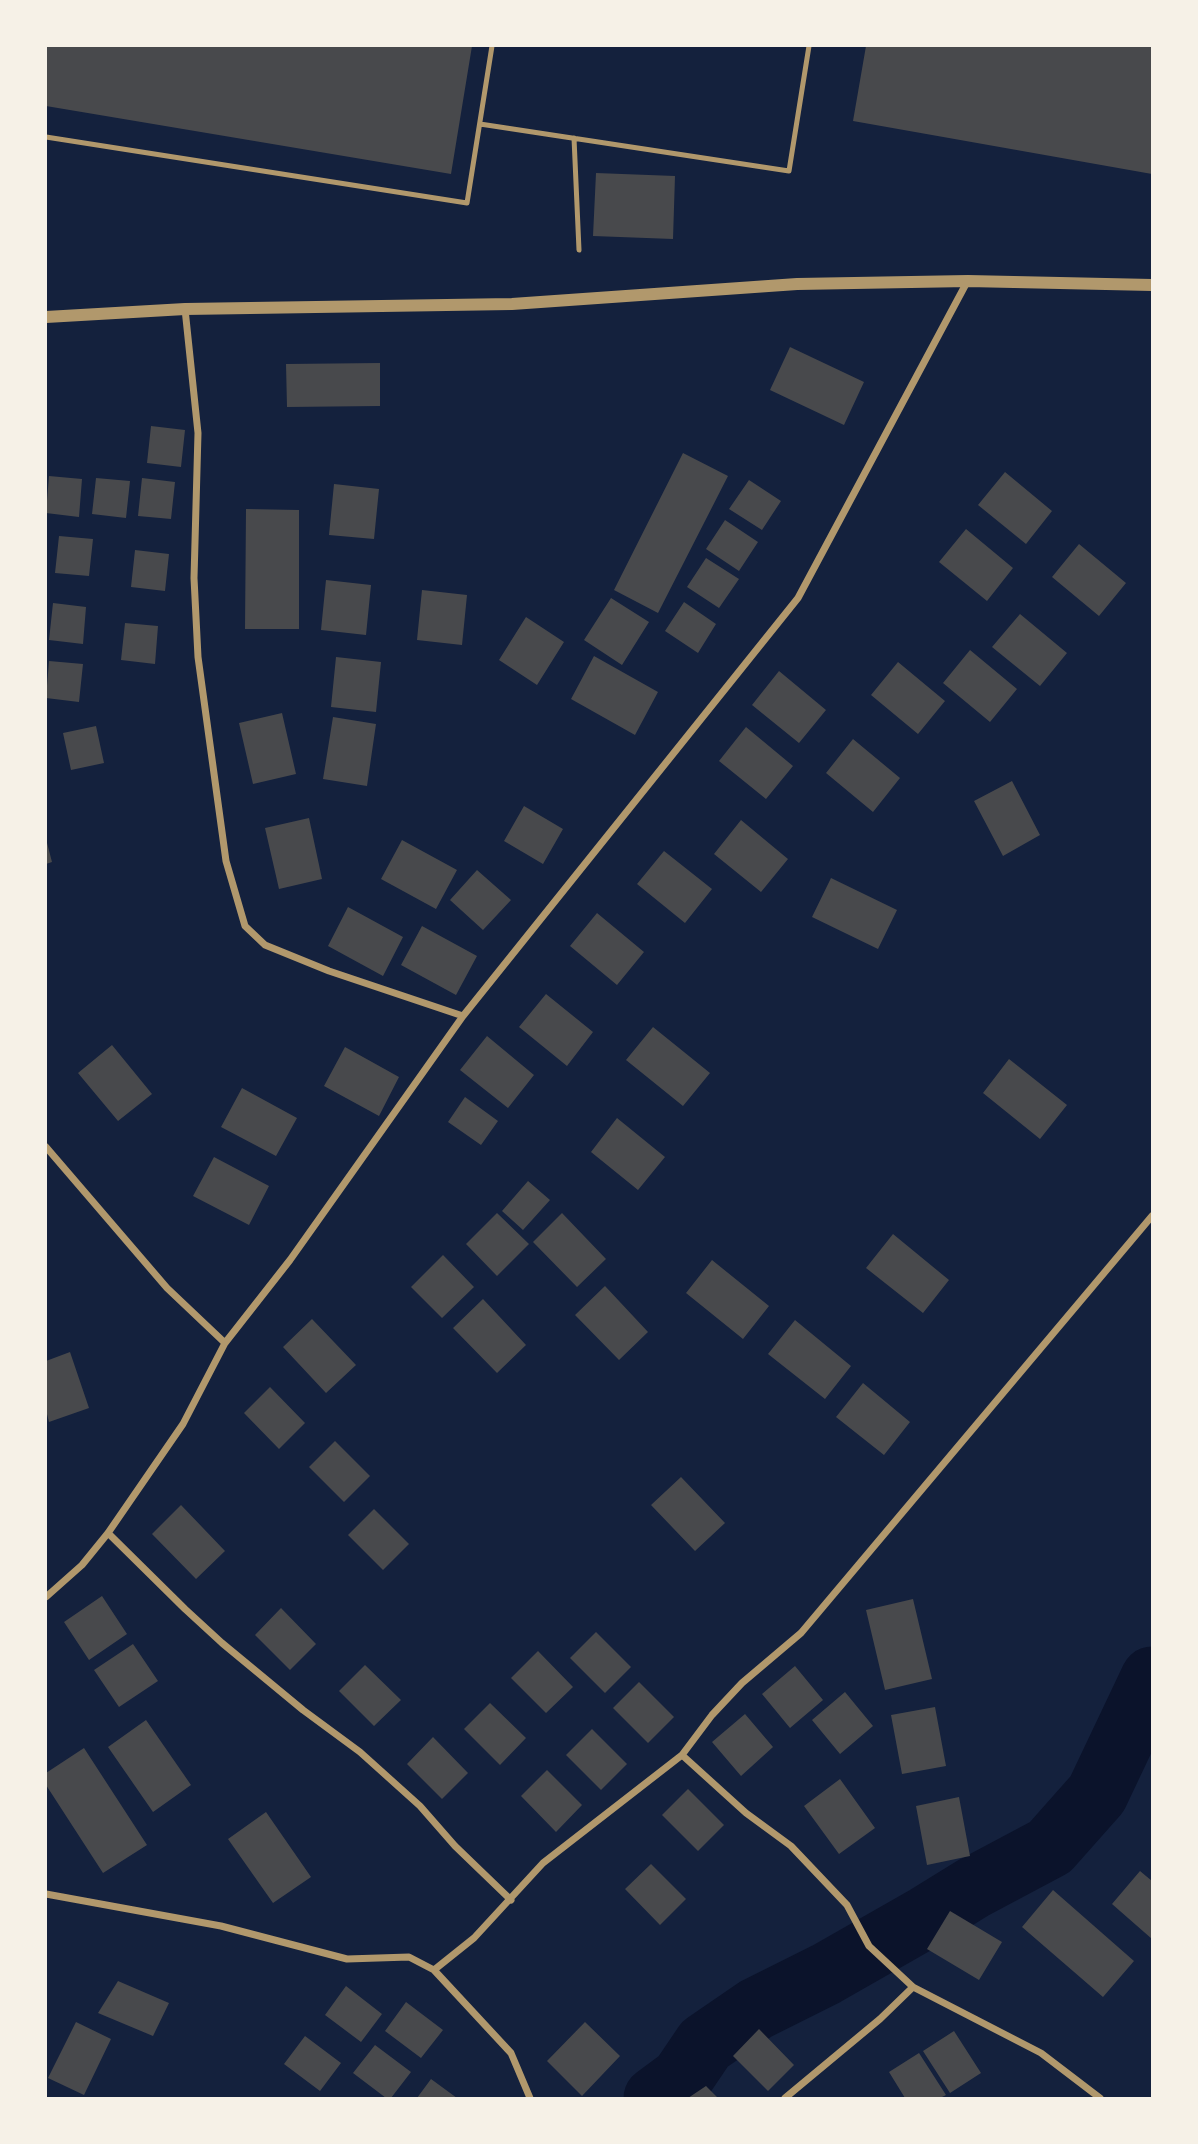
<!DOCTYPE html>
<style>
body{margin:0}
#map{position:relative;width:1198px;height:2144px;overflow:hidden;background:#14213d;font-family:"Nunito Sans",sans-serif}
canvas{display:block}
.frame{position:absolute;inset:0;border:47px solid #f6f1e7;pointer-events:none}
</style>
<div id="map">
<canvas width="1198" height="2144"></canvas>
<div class="frame"></div>
</div>
<script>
const context = document.querySelector('canvas').getContext('2d');
context.lineJoin = 'round';
function toPath(rows) {
  const path = new Path2D();
  for (const r of rows) {
    path.moveTo(r[0], r[1]);
    for (let i = 2; i < r.length; i += 2) path.lineTo(r[i], r[i + 1]);
  }
  return path;
}
function strokePath(path, color, width, dash) {
  context.strokeStyle = color;
  context.lineWidth = width;
  context.lineCap = dash ? 'butt' : 'round';
  context.setLineDash(dash || []);
  context.stroke(path);
}
function paint(path, color) {
  context.fillStyle = color;
  context.fill(path, 'evenodd');
}
const river = toPath([
 [655,2098,682,2078,705,2044,756,2009,826,1974,926,1917,973,1888,1050,1847,1097,1794,1152,1678]
]);
const building = toPath([
 [46,46,472,46,451,174,46,106],
 [866,46,1152,46,1152,174,853,121],
 [596,173,675,176,673,239,593,236],
 [790,347,864,382,844,425,770,390],
 [380,363,380,406,287,407,286,364],
 [151,426,185,430,181,467,147,463],
 [683,453,728,476,658,613,614,590],
 [1005,472,1052,511,1026,544,978,505],
 [49,476,82,479,79,517,46,513],
 [96,478,130,481,126,518,92,514],
 [142,478,175,482,171,519,138,516],
 [749,480,781,501,762,530,729,509],
 [334,484,379,489,374,539,329,535],
 [246,509,299,510,299,629,245,629],
 [725,520,758,542,739,571,706,549],
 [966,529,1013,568,987,601,939,562],
 [59,536,93,539,89,576,55,573],
 [1079,544,1126,583,1099,616,1052,577],
 [135,550,169,554,165,591,131,587],
 [706,558,739,579,719,608,687,587],
 [326,580,371,585,366,635,321,630],
 [422,590,467,595,462,645,417,640],
 [611,598,649,622,622,665,584,640],
 [684,602,716,624,698,653,665,631],
 [53,603,86,607,83,644,49,640],
 [1020,614,1067,653,1040,686,992,647],
 [526,617,564,642,537,685,499,660],
 [125,623,158,626,155,664,121,660],
 [970,650,1017,689,990,722,943,683],
 [594,656,658,692,635,735,571,699],
 [336,657,381,662,376,712,331,707],
 [49,661,83,664,79,702,46,698],
 [898,662,945,701,918,734,871,695],
 [779,671,826,710,799,743,752,705],
 [282,713,296,774,253,784,239,723],
 [333,717,376,724,367,786,323,779],
 [96,726,104,763,71,770,63,733],
 [746,727,793,766,766,799,719,761],
 [853,739,900,778,873,812,826,773],
 [1012,781,1040,835,1003,856,974,801],
 [524,806,563,829,543,864,504,841],
 [309,818,322,879,279,889,265,828],
 [741,820,788,859,761,892,714,854],
 [46,839,52,862,46,864],
 [402,840,457,870,436,909,381,879],
 [664,851,712,889,685,923,637,884],
 [477,870,511,900,483,930,450,900],
 [831,878,897,910,878,949,812,917],
 [348,907,403,937,383,976,328,946],
 [597,913,644,952,617,985,570,946],
 [422,926,477,956,456,995,401,965],
 [546,994,593,1032,567,1066,519,1027],
 [653,1027,710,1073,683,1106,626,1060],
 [487,1036,534,1075,508,1108,460,1070],
 [112,1045,152,1094,118,1121,78,1073],
 [345,1047,399,1077,379,1116,324,1086],
 [1009,1059,1067,1105,1040,1139,983,1093],
 [242,1088,297,1118,276,1156,221,1127],
 [465,1097,498,1121,481,1145,448,1122],
 [617,1118,665,1157,638,1190,591,1152],
 [214,1157,269,1186,249,1225,193,1196],
 [528,1181,550,1200,523,1230,502,1211],
 [497,1213,529,1244,497,1276,466,1244],
 [562,1213,606,1259,577,1287,533,1242],
 [893,1234,949,1280,923,1313,866,1268],
 [443,1255,474,1287,442,1318,411,1287],
 [712,1260,769,1306,743,1339,686,1293],
 [605,1286,648,1332,619,1360,575,1315],
 [483,1299,526,1345,497,1373,453,1328],
 [312,1319,356,1365,326,1393,283,1347],
 [795,1320,851,1366,825,1399,768,1354],
 [70,1352,89,1408,49,1422,46,1410,46,1361],
 [863,1383,910,1422,884,1455,836,1417],
 [270,1387,305,1423,279,1449,244,1413],
 [335,1441,370,1476,344,1502,309,1467],
 [681,1477,725,1523,695,1551,651,1505],
 [181,1505,225,1551,196,1579,152,1534],
 [374,1509,409,1544,383,1570,348,1535],
 [102,1596,127,1634,89,1660,64,1622],
 [913,1599,932,1679,885,1690,866,1610],
 [281,1608,316,1644,290,1670,255,1635],
 [596,1632,631,1667,605,1693,570,1658],
 [133,1644,158,1681,119,1707,94,1670],
 [538,1651,573,1687,546,1713,511,1678],
 [365,1665,401,1700,374,1726,339,1691],
 [795,1666,823,1700,790,1728,762,1694],
 [639,1682,674,1717,648,1743,613,1708],
 [845,1692,873,1726,840,1754,812,1720],
 [490,1703,526,1738,500,1765,464,1729],
 [935,1707,946,1766,902,1774,891,1715],
 [745,1714,773,1747,741,1776,712,1742],
 [146,1720,191,1785,153,1812,108,1747],
 [592,1729,627,1764,601,1790,566,1755],
 [433,1737,468,1773,442,1799,407,1764],
 [84,1748,147,1845,103,1873,46,1785,46,1773],
 [547,1770,582,1805,556,1832,521,1796],
 [840,1779,875,1828,839,1854,804,1806],
 [688,1789,724,1825,698,1851,662,1815],
 [959,1797,970,1856,927,1865,916,1806],
 [266,1812,311,1877,273,1903,228,1839],
 [651,1864,686,1899,660,1925,625,1889],
 [1140,1871,1152,1881,1152,1939,1112,1904],
 [1053,1890,1134,1961,1103,1997,1022,1927],
 [950,1911,1002,1942,979,1980,927,1949],
 [118,1981,169,2003,153,2036,98,2013],
 [346,1986,382,2014,361,2042,325,2015],
 [406,2002,443,2030,421,2058,385,2031],
 [76,2022,111,2039,84,2095,48,2078],
 [585,2022,620,2056,582,2096,547,2061],
 [759,2029,794,2065,768,2091,733,2056],
 [954,2031,981,2073,950,2093,923,2051],
 [305,2036,341,2063,320,2091,284,2064],
 [375,2045,411,2072,391,2098,386,2098,353,2073],
 [919,2053,946,2095,940,2098,905,2098,889,2072],
 [431,2079,457,2098,417,2098],
 [706,2086,718,2098,688,2098]
]);
const service = toPath([
 [480,124,789,171,809,46],
 [46,137,467,203,492,46],
 [574,138,579,250]
]);
const minor = toPath([
 [185,309,198,433,194,578,198,657,226,861,245,926,265,945,329,971,463,1016],
 [46,1147,167,1288,225,1343],
 [108,1533,185,1609,222,1643,303,1710,360,1752,420,1806,455,1846,511,1900],
 [46,1597,82,1565,108,1533,183,1424,225,1343,290,1260,463,1016,798,598,967,282],
 [682,1755,746,1813,791,1846,847,1905,869,1946,913,1987,1041,2053,1100,2098],
 [46,1894,221,1926,347,1959,409,1957,434,1970,511,2053,530,2098],
 [434,1970,474,1938,543,1863,682,1755,712,1715,742,1683,801,1633,1152,1216],
 [785,2098,880,2019,913,1987]
]);
const tertiary = toPath([
 [46,317,185,309,512,304,797,284,968,281,1152,285]
]);
strokePath(river, '#0b132b', 63);
paint(building, '#48494c');
strokePath(service, '#b1986c', 5);
strokePath(minor, '#b1986c', 7);
strokePath(tertiary, '#b1986c', 12);
</script>
